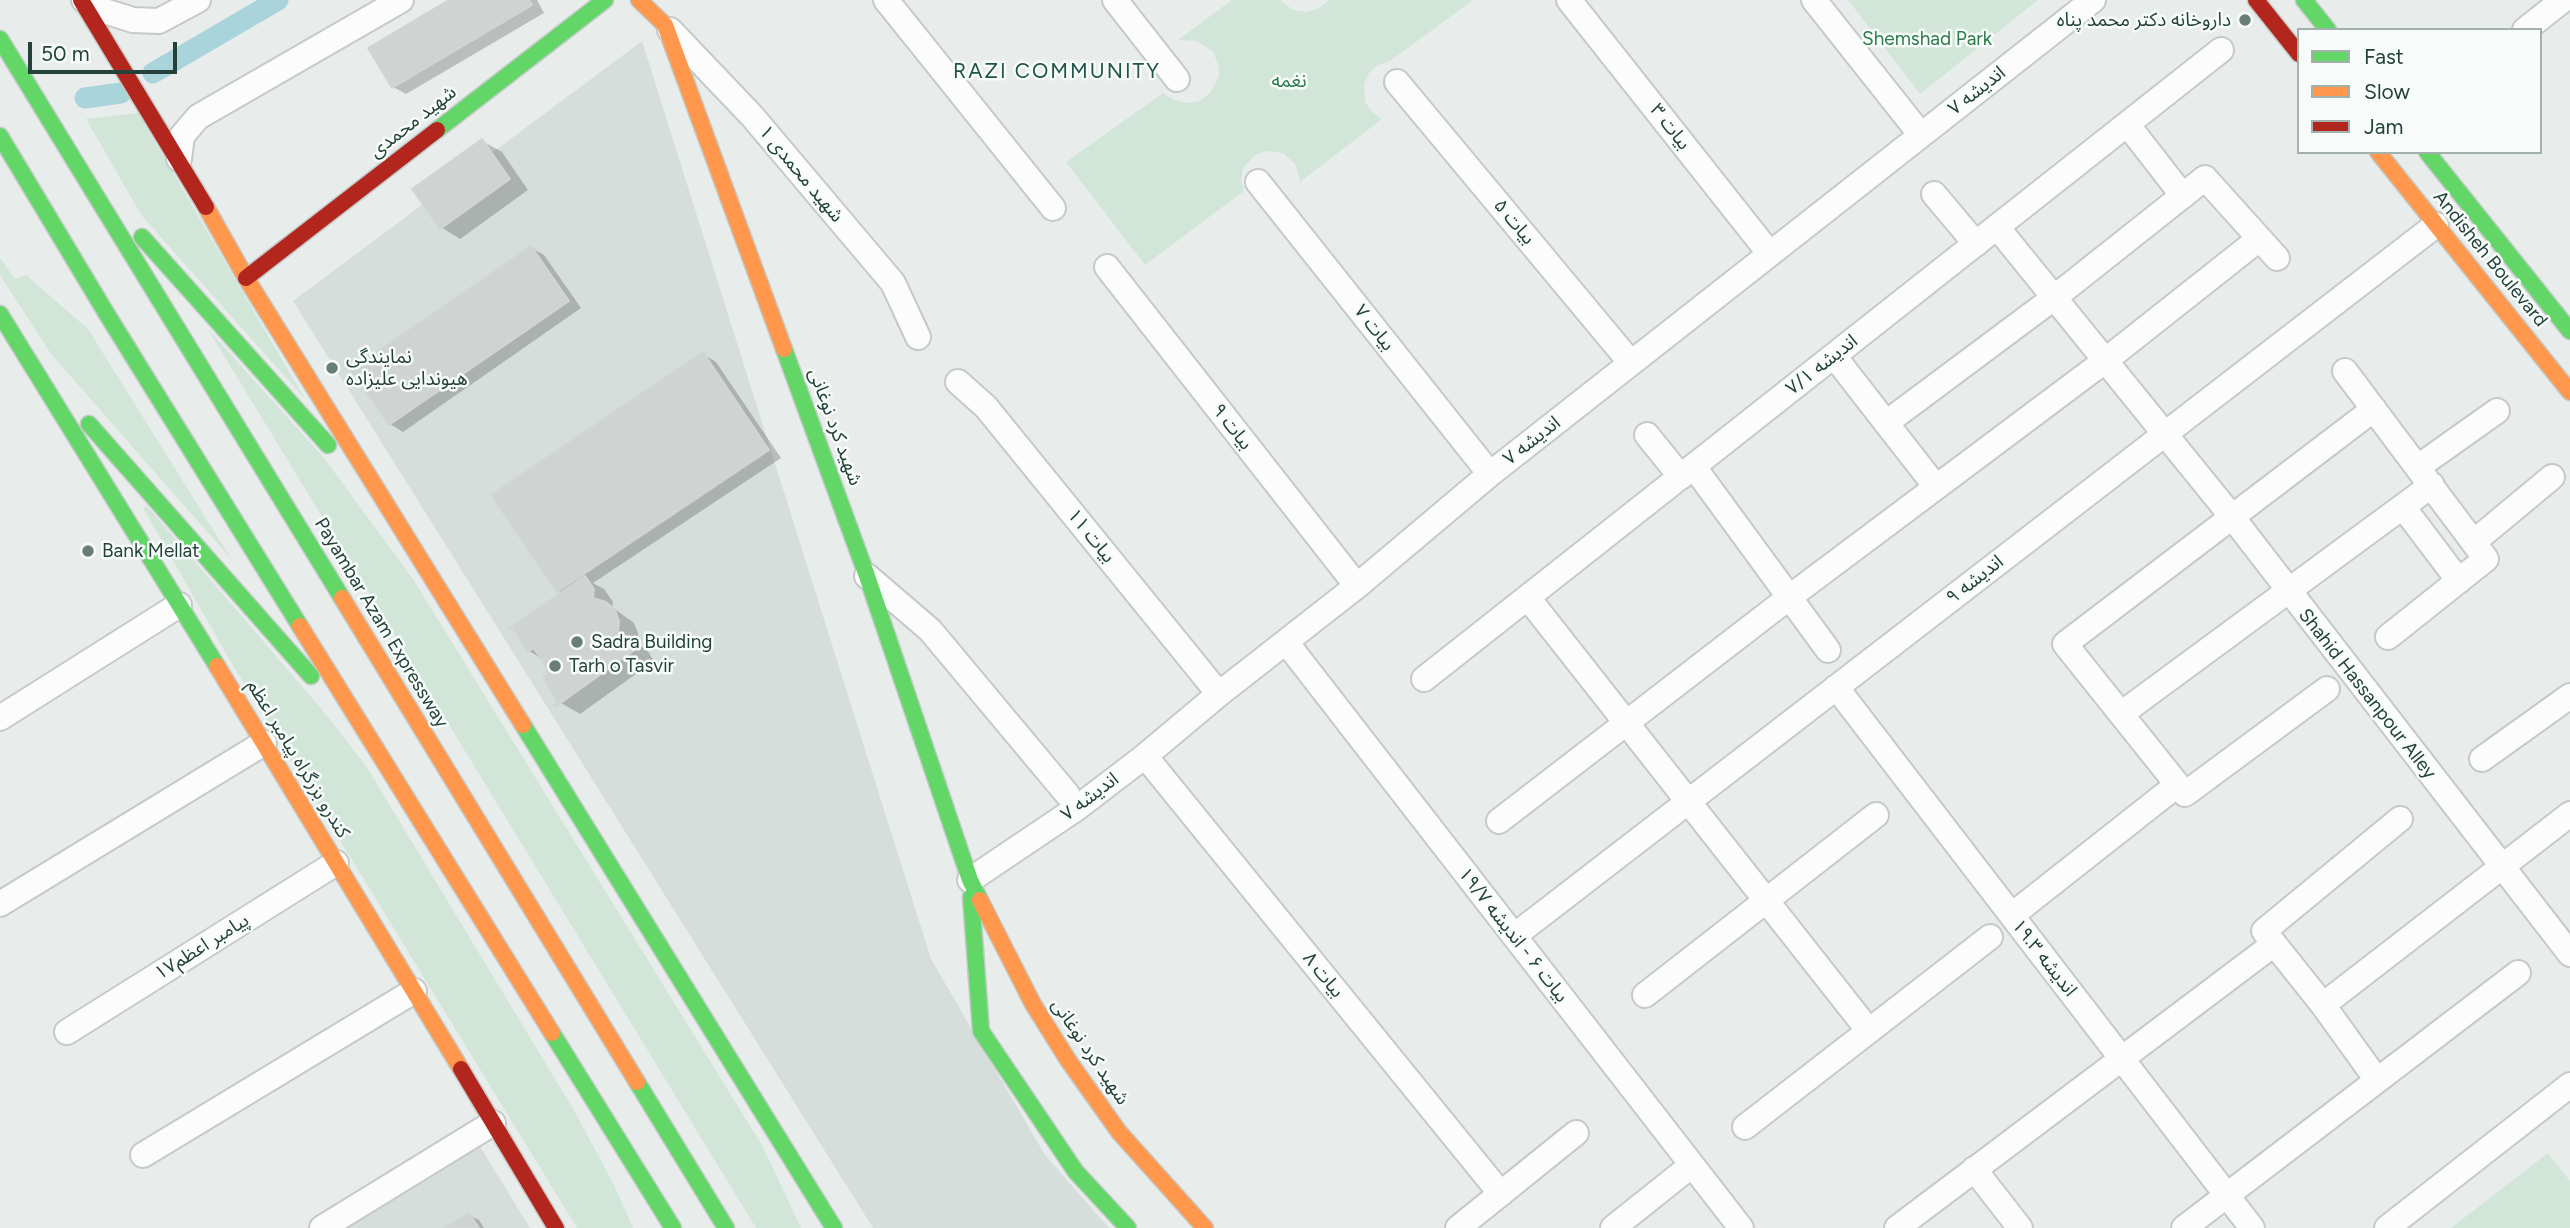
<!DOCTYPE html>
<meta charset="utf-8">
<style>
body{margin:0}
#map{position:relative;width:2570px;height:1228px;overflow:hidden;background:#e8edeb;font-family:Figtree,sans-serif}
canvas{display:block}
.legend{position:absolute;left:2297px;top:28px;width:245px;height:126px;box-sizing:border-box;background:#f7fbf9;border:2px solid #a3b1ad;margin:0;padding:9px 12px;list-style:none;font-size:21px;color:#24423a}
.legend li{display:flex;align-items:center;gap:14px;height:35px}
.legend b{width:35px;border:2px solid #a3b1ad}
.scale{position:absolute;left:28px;top:42px;width:149px;height:32px;box-sizing:border-box;border:4px solid #24423a;border-top:0;padding-left:9px;font-size:21px;line-height:24px;white-space:nowrap;color:#24423a;-webkit-text-stroke:5px #f7fbf9;paint-order:stroke}
</style>
<div id="map">
<canvas width="2570" height="1228"></canvas>
<ul class="legend">
<li><b style="height:9px;background:#63d668"></b>Fast</li>
<li><b style="height:9px;background:#ff974d"></b>Slow</li>
<li><b style="height:9px;background:#b3261e"></b>Jam</li>
</ul>
<div class="scale">50 m</div>
</div>
<script>
const context = document.querySelector('canvas').getContext('2d');
context.lineJoin = 'round';
function paint(path, color) {
  context.fillStyle = color;
  context.fill(path, 'evenodd');
}
function toPath(rows) {
  const path = new Path2D();
  for (const r of rows) {
    path.moveTo(r[0], r[1]);
    for (let i = 2; i < r.length; i += 2) path.lineTo(r[i], r[i + 1]);
  }
  return path;
}
function strokePath(path, color, width, dash) {
  context.strokeStyle = color;
  context.lineWidth = width;
  context.lineCap = dash ? 'butt' : 'round';
  context.setLineDash(dash || []);
  context.stroke(path);
}
function drawText(font, color, halo, rows, align = 'center') {
  context.font = font + ' Figtree,"Noto Sans Arabic",sans-serif';
  context.lineWidth = 5;
  context.setLineDash([]);
  context.textBaseline = 'middle';
  context.strokeStyle = halo;
  context.fillStyle = color;
  for (const [text, x, y, turn = 0] of rows) {
    context.save();
    context.translate(x, y);
    context.rotate((+turn || 0) * Math.PI / 180);
    context.textAlign = isNaN(turn) ? turn : align;
    if (halo) context.strokeText(text, 0, 0);
    context.fillText(text, 0, 0);
    context.restore();
  }
}
const built = toPath([
 [642,41,931,959,1045,1155,1109,1228,873,1228,293,301],
 [478,1143,530,1228,342,1228]
]);
const green = toPath([
 [1232,0,1280,0,1293,10,1306,12,1318,9,1329,0,1473,0,1390,61,1378,65,1369,73,1364,84,1365,102,1372,112,1382,119,1300,182,1296,165,1283,153,1266,151,1255,155,1243,168,1241,180,1244,191,1145,265,1066,162,1163,93,1174,100,1187,103,1199,101,1210,93,1219,76,1218,64,1213,52,1197,41,1178,40],
 [1848,0,2038,0,1920,94],
 [138,113,305,399,142,216,86,119],
 [0,258,15,279,26,275,88,329,232,560,51,354,0,275],
 [207,328,324,458,413,579,763,1147,801,1228,756,1228],
 [147,506,324,712,366,766,575,1112,614,1185,633,1228,577,1228,231,662,143,508],
 [2548,1153,2570,1181,2570,1228,2451,1228]
]);
const shadow = toPath([
 [452,0,537,0,544,13,406,94,393,87],
 [482,141,502,152,528,190,460,239,441,227],
 [531,248,544,255,581,308,403,432,390,424,353,371],
 [703,354,716,362,781,458,593,583,604,589,613,602,612,607,634,623,638,633,637,644,647,650,654,661,580,714,561,703,546,661,529,651,563,593,558,591],
 [469,1215,479,1220,484,1228,448,1228]
]);
const canal = toPath([
 [153,73,278,0],
 [85,98,121,93]
]);
const building = toPath([
 [449,0,529,0,532,5,392,88,368,48,449,0],
 [482,139,510,179,440,229,412,189,482,139],
 [531,246,569,301,389,425,351,370,531,246],
 [703,352,769,450,557,592,491,495,703,352],
 [585,576,594,589,593,598,606,602,615,610,619,621,618,633,628,637,636,649,555,707,553,705,558,702,543,677,548,674,543,660,533,648,528,652,513,628,510,630,509,628,585,576],
 [469,1213,479,1228,444,1228,469,1213]
]);
const street = toPath([
 [84,0,98,9,133,20,159,21,198,0],
 [886,0,1053,208],
 [1115,0,1177,79],
 [1569,0,1770,254],
 [1814,0,1921,135],
 [670,30,752,116,893,283,918,337],
 [2525,30,2563,0],
 [1397,82,1631,363],
 [2127,124,2183,196],
 [179,159,182,136,198,117,401,0],
 [1258,182,1490,474],
 [1934,194,1976,244],
 [1997,227,2233,518,2570,954],
 [1107,267,1357,586],
 [1834,356,1936,487],
 [2345,371,2486,559,2388,637],
 [958,382,986,407,1219,694],
 [1886,423,2055,297,2205,178,2277,258],
 [1647,435,1681,477],
 [1694,467,1828,650],
 [2418,467,2497,411],
 [2403,507,2459,581],
 [2475,541,2552,477],
 [867,576,930,630,1067,794],
 [1528,598,1869,1031],
 [1286,642,1741,1228],
 [1424,679,2221,50],
 [1836,687,2252,1228],
 [2327,689,2185,794,2065,644,2374,409],
 [2121,714,2432,485],
 [0,718,179,605],
 [1145,756,1501,1194],
 [2482,759,2570,696],
 [1499,821,1791,596,2106,360,2259,239],
 [970,880,1077,808,1145,756,1219,694,1357,586,1490,474,2093,0],
 [0,904,264,743],
 [2012,915,2177,785],
 [1514,936,2436,225],
 [1645,995,1876,815],
 [2323,1005,2570,814],
 [67,1032,336,863],
 [2377,1080,2323,1005,2264,931,2400,819],
 [1745,1127,1990,937],
 [143,1155,414,991],
 [1974,1169,2020,1228],
 [322,1228,493,1123],
 [1458,1228,1576,1133],
 [1613,1228,1692,1165],
 [1897,1228,2274,944],
 [2184,1228,2518,973],
 [2387,1228,2570,1085]
]);
const fast = toPath([
 [2304,0,2328,30],
 [0,39,342,598],
 [437,130,605,0],
 [0,136,108,316,300,626],
 [2427,152,2570,331],
 [142,237,328,445],
 [0,314,217,666],
 [784,349,867,576,970,880,980,900],
 [89,424,311,676],
 [523,725,834,1228],
 [971,897,981,1031,1076,1172,1128,1228],
 [552,1033,673,1228],
 [637,1082,726,1228]
]);
const slow = toPath([
 [639,0,665,25,784,349],
 [2378,152,2570,392],
 [206,207,246,278,523,725],
 [342,598,637,1082],
 [300,626,552,1033],
 [217,666,461,1069],
 [980,900,1033,1004,1068,1060,1119,1132,1205,1228]
]);
const jam = toPath([
 [81,0,206,207],
 [2256,0,2299,54],
 [246,278,437,130],
 [461,1069,556,1228]
]);
const markers = [
 [2245,20,7,"#697e78"],
 [332,368,7,"#697e78"],
 [88,551,7,"#697e78"],
 [577,642,7,"#697e78"],
 [555,666,7,"#697e78"]
];
const poiNames = [
 ["داروخانه دکتر محمد پناه",2231,20,"right"],
 ["نمایندگی",346,357],
 ["هیوندایی علیزاده",346,379],
 ["Bank Mellat",102,551],
 ["Sadra Building",591,642],
 ["Tarh o Tasvir",569,666]
];
const parkNames = [
 ["Shemshad Park",1927,39],
 ["نغمه",1289,81]
];
const streetNames = [
 ["اندیشه ۷",1977,91,-38],
 ["شهید محمدی",413,122,-38],
 ["بیات ۳",1670,127,52],
 ["شهید محمدی ۱",801,174,50],
 ["بیات ۵",1514,222,50],
 ["Andisheh Boulevard",2490,259,51],
 ["بیات ۷",1374,328,52],
 ["اندیشه ۷/۱",1822,365,-38],
 ["شهید کرد نوغانی",835,427,70],
 ["بیات ۹",1232,427,52],
 ["اندیشه ۷",1532,441,-38],
 ["بیات ۱۱",1091,536,51],
 ["اندیشه ۹",1975,580,-38],
 ["Payambar Azam Expressway",381,623,59],
 ["Shahid Hassanpour Alley",2367,694,52],
 ["کندرو بزرگراه پیامبر اعظم",298,759,59],
 ["اندیشه ۷",1090,797,-37],
 ["بیات ۶ - اندیشه ۱۹/۷",1513,935,52],
 ["پیامبر اعظم۱۷",202,947,-32],
 ["اندیشه ۱۹.۳",2044,958,52],
 ["بیات ۸",1323,975,51],
 ["شهید کرد نوغانی",1090,1052,56]
];
const neighbourhoodNames = [
 ["RAZI COMMUNITY",1057,72]
];
paint(built, '#d6dedb');
paint(green, '#d1e6d8');
paint(shadow, '#0003');
strokePath(canal, '#a9d4db', 21);
paint(building, '#cfd4d2');
strokePath(building, '#d1d6d4', 2);
strokePath(street, '#c5cac8', 28);
strokePath(fast, '#c3cbc8', 19);
strokePath(slow, '#c3cbc8', 19);
strokePath(jam, '#c3cbc8', 19);
strokePath(street, '#fcfcfc', 24);
strokePath(fast, '#63d668', 16);
strokePath(slow, '#ff974d', 16);
strokePath(jam, '#b3261e', 16);
for (const [x, y, r, color] of markers) {
  const dot = new Path2D();
  dot.arc(x, y, r, 0, 2 * Math.PI);
  context.fillStyle = color;
  context.fill(dot);
  strokePath(dot, '#f7fbf9', 2.5);
}
drawText('19px', '#24423a', '#f7fbf9', poiNames, 'left');
drawText('19px', '#2d7a4b', '#f7fbf9', parkNames);
drawText('19px', '#24423a', '#f7fbf9', streetNames);
context.letterSpacing = '2px';
drawText('21px', '#1f5548', '#f7fbf9', neighbourhoodNames);
context.letterSpacing = '0px';
</script>
